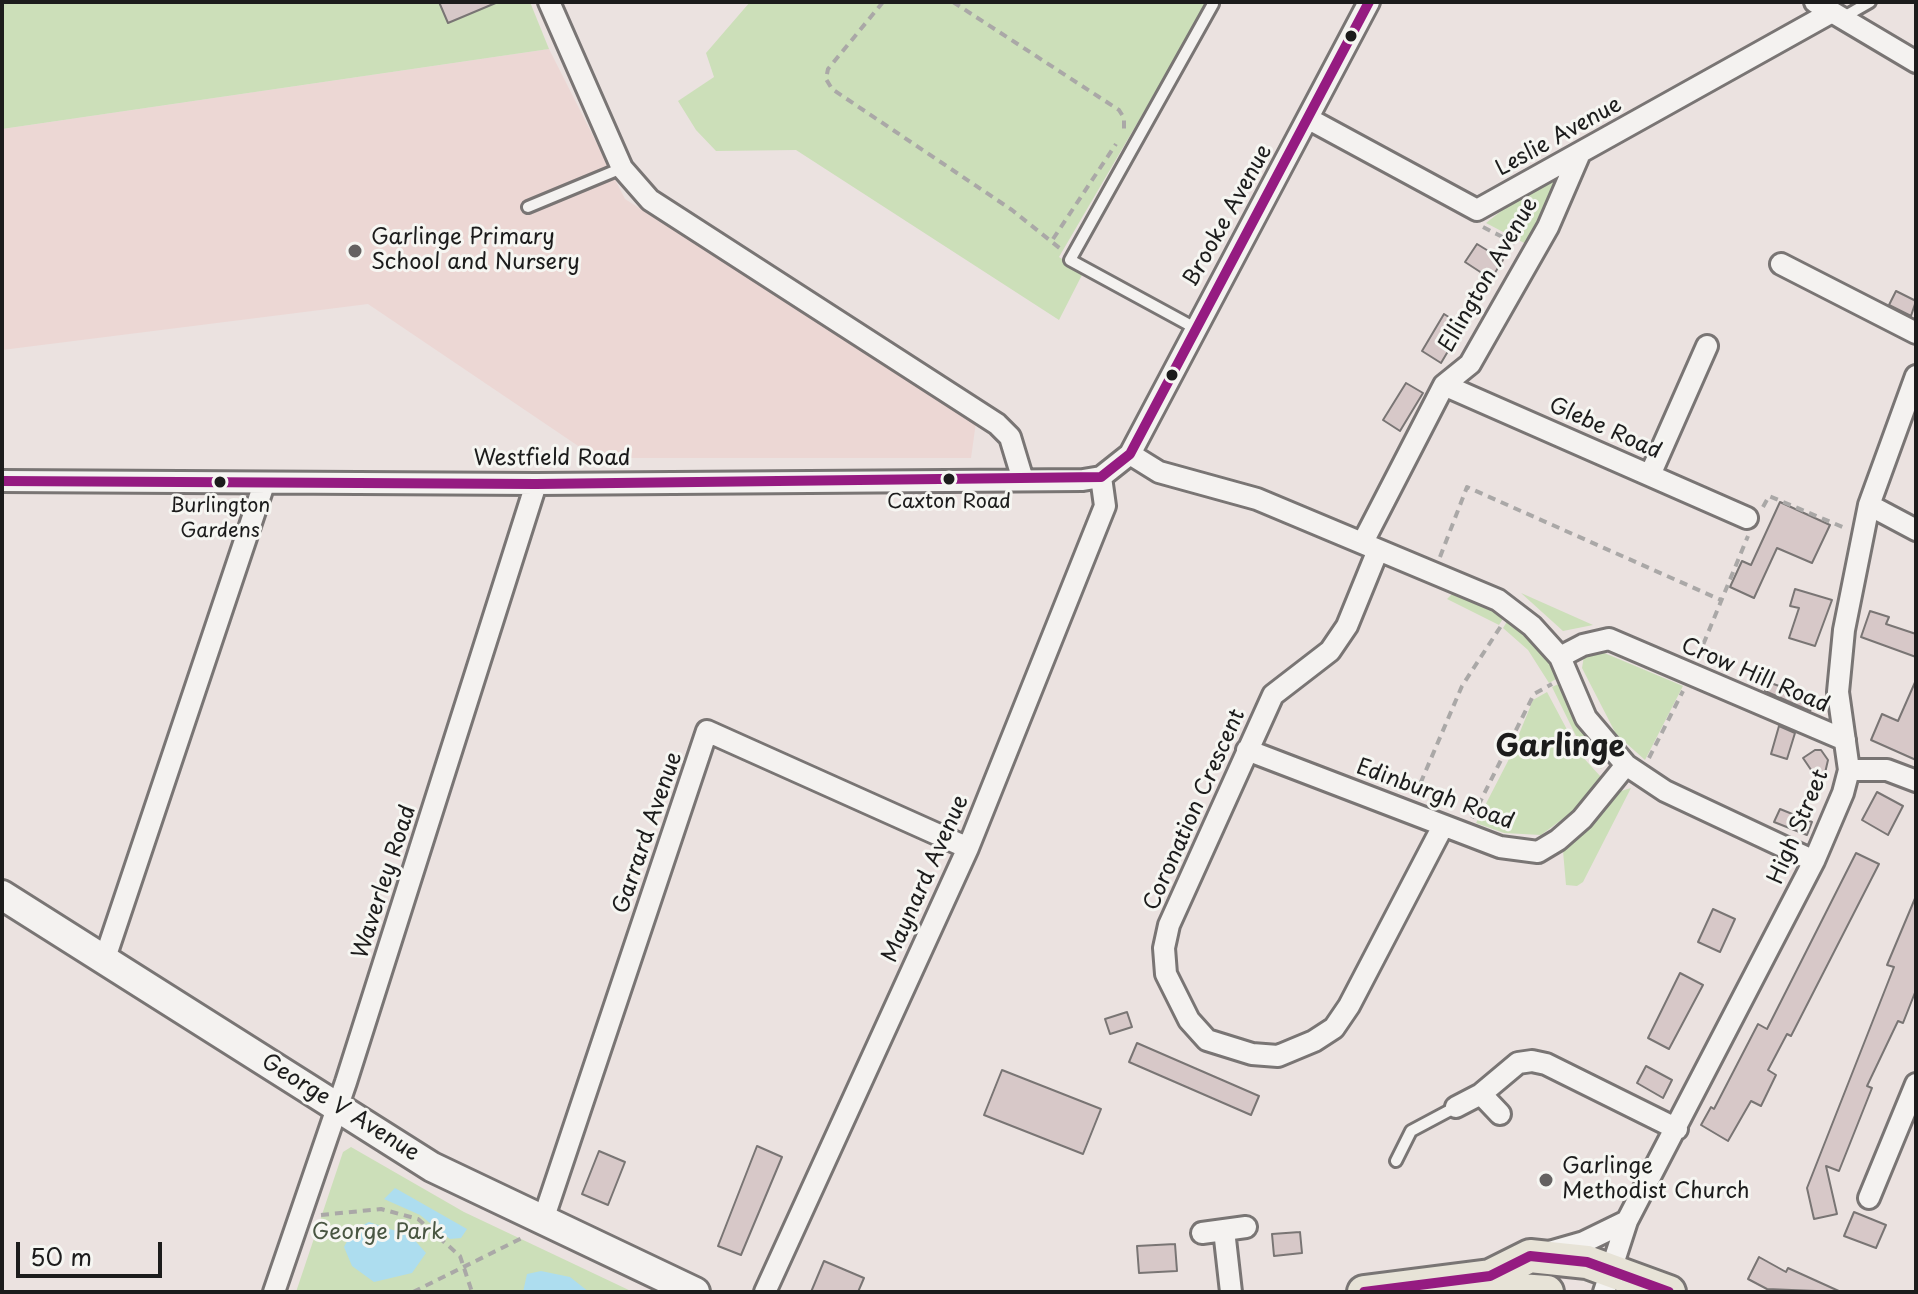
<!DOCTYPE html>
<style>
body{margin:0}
#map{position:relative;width:1918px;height:1294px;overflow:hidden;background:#ebe2e0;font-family:"Playpen Sans",sans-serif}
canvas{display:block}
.frame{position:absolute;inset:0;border:4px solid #1c1c1c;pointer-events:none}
.scale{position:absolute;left:16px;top:1242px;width:146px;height:36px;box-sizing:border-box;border:4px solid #1c1c1c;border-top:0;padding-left:10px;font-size:24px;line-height:28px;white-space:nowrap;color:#1c1c1c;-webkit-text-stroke:6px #f6f6f2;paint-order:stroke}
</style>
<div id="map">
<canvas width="1918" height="1294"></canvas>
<div class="frame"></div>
<div class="scale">50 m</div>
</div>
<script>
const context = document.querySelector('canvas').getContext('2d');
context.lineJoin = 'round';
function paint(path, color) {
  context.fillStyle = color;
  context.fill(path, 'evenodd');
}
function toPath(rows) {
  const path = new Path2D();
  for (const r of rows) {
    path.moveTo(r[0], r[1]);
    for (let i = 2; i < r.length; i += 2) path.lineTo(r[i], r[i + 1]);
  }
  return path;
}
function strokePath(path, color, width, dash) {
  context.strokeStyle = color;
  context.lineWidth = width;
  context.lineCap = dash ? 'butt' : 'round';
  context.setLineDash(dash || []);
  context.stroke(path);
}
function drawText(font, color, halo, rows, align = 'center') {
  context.font = font + ' "Playpen Sans",sans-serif';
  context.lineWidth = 6;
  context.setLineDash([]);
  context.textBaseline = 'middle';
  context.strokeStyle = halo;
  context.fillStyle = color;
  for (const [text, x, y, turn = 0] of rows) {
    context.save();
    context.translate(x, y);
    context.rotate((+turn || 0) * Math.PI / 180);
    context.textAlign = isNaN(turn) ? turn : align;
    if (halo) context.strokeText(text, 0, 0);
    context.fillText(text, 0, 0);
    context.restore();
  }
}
const built = toPath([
 [549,49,625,199,976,422,971,458,596,458,368,304,2,350,2,129]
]);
const green = toPath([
 [2,2,530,2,549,49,2,129],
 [750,2,1208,2,1059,257,1083,273,1059,320,796,150,716,151,696,130,678,101,714,77,706,53],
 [1558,177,1528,245,1486,223,1524,193],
 [1454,592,1479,604,1504,617,1499,625,1447,599],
 [1521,593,1593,625,1563,631],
 [1508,620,1545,655,1558,678,1549,683,1528,650,1503,628],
 [1602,652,1683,686,1645,760,1616,734,1582,668,1584,656],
 [1561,683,1590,743,1607,761,1601,769,1576,736,1552,687],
 [1547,692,1580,754,1601,777,1572,812,1541,835,1504,833,1476,823,1508,761,1533,700],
 [1631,788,1583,882,1577,886,1566,885,1563,851,1587,831,1618,792],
 [351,1147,464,1212,633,1292,296,1292,343,1152]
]);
const water = toPath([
 [395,1188,467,1229,461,1238,450,1239,420,1215,384,1199],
 [369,1222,411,1236,426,1253,412,1273,374,1282,352,1266,344,1247,353,1230],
 [541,1271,570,1277,589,1292,523,1292,527,1274]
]);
const building = toPath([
 [439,2,498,2,448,23,439,2],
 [1477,244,1503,260,1491,279,1465,262,1477,244],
 [1896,291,1916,301,1911,316,1889,305,1896,291],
 [1444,314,1463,326,1441,363,1422,351,1444,314],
 [1406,383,1423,393,1400,431,1383,420,1406,383],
 [1780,502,1830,525,1812,563,1777,548,1754,598,1730,587,1742,561,1751,565,1780,502],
 [1795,589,1832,600,1815,646,1789,638,1799,608,1790,606,1795,589],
 [1870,611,1889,617,1886,624,1916,634,1916,657,1861,637,1870,611],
 [1916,680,1916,760,1871,740,1882,714,1898,721,1916,680],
 [1768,682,1815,699,1810,711,1765,691,1768,682],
 [1779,726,1795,733,1787,759,1771,754,1779,726],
 [1815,750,1821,750,1828,760,1822,786,1803,758,1815,750],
 [1877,792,1903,806,1888,835,1862,820,1877,792],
 [1780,809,1812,822,1807,835,1774,822,1780,809],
 [1856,853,1879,864,1791,1036,1787,1034,1768,1070,1776,1075,1761,1106,1751,1101,1728,1141,1701,1125,1711,1107,1714,1109,1758,1024,1767,1029,1856,853],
 [1916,896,1916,990,1903,1023,1898,1021,1867,1086,1872,1088,1839,1171,1826,1166,1837,1214,1814,1219,1807,1188,1894,967,1887,965,1916,896],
 [1713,909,1735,919,1720,952,1698,942,1713,909],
 [1680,973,1703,985,1669,1049,1648,1038,1680,973],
 [1127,1012,1132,1027,1110,1034,1105,1019,1127,1012],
 [1137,1043,1259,1096,1251,1115,1129,1062,1137,1043],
 [1646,1066,1672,1080,1663,1098,1637,1083,1646,1066],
 [1002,1070,1101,1109,1083,1154,984,1115,1002,1070],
 [757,1146,782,1157,741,1255,718,1246,757,1146],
 [599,1151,625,1162,608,1205,582,1194,599,1151],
 [1854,1212,1886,1225,1876,1248,1844,1236,1854,1212],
 [1300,1232,1302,1253,1274,1256,1272,1234,1300,1232],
 [1175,1244,1177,1271,1139,1273,1137,1246,1175,1244],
 [1759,1257,1786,1272,1788,1268,1841,1292,1767,1289,1748,1279,1759,1257],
 [824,1261,864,1278,858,1292,811,1292,824,1261]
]);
const path = toPath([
 [883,2,828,69,826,79,832,89,1012,210,1062,250],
 [953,2,1119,110,1124,118,1124,130],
 [1483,227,1518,245],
 [1053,239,1116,144],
 [1763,507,1769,496,1845,528],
 [1440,557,1467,487,1721,600],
 [1698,657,1748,536],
 [1649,758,1683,691],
 [1415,796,1462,686,1501,626],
 [1472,818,1534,694,1552,684],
 [321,1215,381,1209,418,1219,460,1256,472,1292],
 [413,1292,524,1237]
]);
const service = toPath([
 [1842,18,1870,2],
 [528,207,622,168],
 [1195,328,1070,260,1213,4],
 [1396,1161,1411,1131,1456,1107]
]);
const minor = toPath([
 [549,2,622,168,650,200,997,424,1010,437,1023,480],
 [1815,2,1916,62],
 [1309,119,1477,210,1832,12],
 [1781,264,1916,333],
 [1444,385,1747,518],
 [1130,454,1159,472,1257,499,1498,600,1532,626,1560,657,1586,718,1626,765,1665,791,1814,861],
 [1650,475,1707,346],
 [2,481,536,484,1083,480,1101,477,1130,454,1369,2],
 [1869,505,1916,530],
 [1363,542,1444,385,1470,364,1548,227,1580,153],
 [1378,550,1347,626,1330,651,1273,695,1169,925,1164,948,1166,974,1189,1020,1207,1040,1252,1054,1278,1056,1314,1041,1334,1028,1349,1006,1443,826],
 [1560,657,1583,645,1609,639,1845,740],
 [1247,750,1500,847,1538,852,1558,840,1582,819,1626,765],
 [1849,770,1887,770,1916,781],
 [105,958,264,484],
 [1481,1094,1500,1114],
 [1456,1107,1481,1094,1518,1063,1532,1061,1546,1064,1677,1129],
 [1869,1198,1916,1084],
 [543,1220,707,731,968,848],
 [1224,1230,1231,1292],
 [1202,1233,1246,1227],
 [1549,1252,1584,1242,1627,1221],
 [274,1292,346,1082,536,484],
 [765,1292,968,848,1105,506,1101,477],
 [1604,1292,1627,1221,1814,861,1843,793,1849,770,1838,692,1844,630,1869,505,1916,376]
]);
const secondary = toPath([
 [2,895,432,1167,695,1292]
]);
const trunk = toPath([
 [1490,1276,1519,1290,1547,1292],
 [1364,1292,1490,1276,1530,1256,1587,1262,1669,1292]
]);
const bus1 = toPath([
 [2,481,536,484,1101,477,1130,454,1369,2],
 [1364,1292,1490,1276,1530,1256,1587,1262,1669,1292]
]);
const markers = [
 [1351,36,7,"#1c1c1c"],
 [355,251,8,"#646161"],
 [1172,375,7,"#1c1c1c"],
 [949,479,7,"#1c1c1c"],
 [220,482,7,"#1c1c1c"],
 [1546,1180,8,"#646161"]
];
const busNames = [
 ["Caxton Road",949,502],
 ["Burlington",220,506],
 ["Gardens",220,531]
];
const streetNames = [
 ["Leslie Avenue",1559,137,-29],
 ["Brooke Avenue",1228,216,-61],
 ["Ellington Avenue",1489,275,-60],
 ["Glebe Road",1605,429,24],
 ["Westfield Road",552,459],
 ["Crow Hill Road",1755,676,23],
 ["Edinburgh Road",1435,795,20],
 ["Coronation Crescent",1195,810,-66],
 ["High Street",1799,827,-67],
 ["Garrard Avenue",648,833,-71],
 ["Maynard Avenue",926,879,-66],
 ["Waverley Road",385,882,-72],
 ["George V Avenue",340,1108,32]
];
const poiNames = [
 ["Garlinge Primary",371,238],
 ["School and Nursery",371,263],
 ["Garlinge",1562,1167],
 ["Methodist Church",1562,1192]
];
const parkNames = [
 ["George Park",378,1233]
];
const districtNames = [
 ["Garlinge",1560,748]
];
paint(built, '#ecd7d4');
paint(green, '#ccdfb9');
paint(water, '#adddef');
paint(building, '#d7c8c8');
strokePath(building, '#797574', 2);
strokePath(service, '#797574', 16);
strokePath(minor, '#797574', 26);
strokePath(secondary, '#797574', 34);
strokePath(trunk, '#797574', 38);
strokePath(path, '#aaa8a7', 4, [8, 6]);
strokePath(service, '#f4f2f0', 10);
strokePath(minor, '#f4f2f0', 20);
strokePath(secondary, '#f4f2f0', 28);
strokePath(trunk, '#e7e3d7', 32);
strokePath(bus1, '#951b81', 10);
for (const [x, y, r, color] of markers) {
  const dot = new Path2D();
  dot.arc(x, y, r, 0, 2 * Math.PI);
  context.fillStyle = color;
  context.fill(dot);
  strokePath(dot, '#f6f6f2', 3);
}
drawText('20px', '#1c1c1c', '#f6f6f2', busNames);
drawText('22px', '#1c1c1c', '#f6f6f2', streetNames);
drawText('22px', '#1c1c1c', '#f6f6f2', poiNames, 'left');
drawText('22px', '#495642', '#f6f6f2', parkNames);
drawText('bold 30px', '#1c1c1c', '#f6f6f2', districtNames);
</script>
